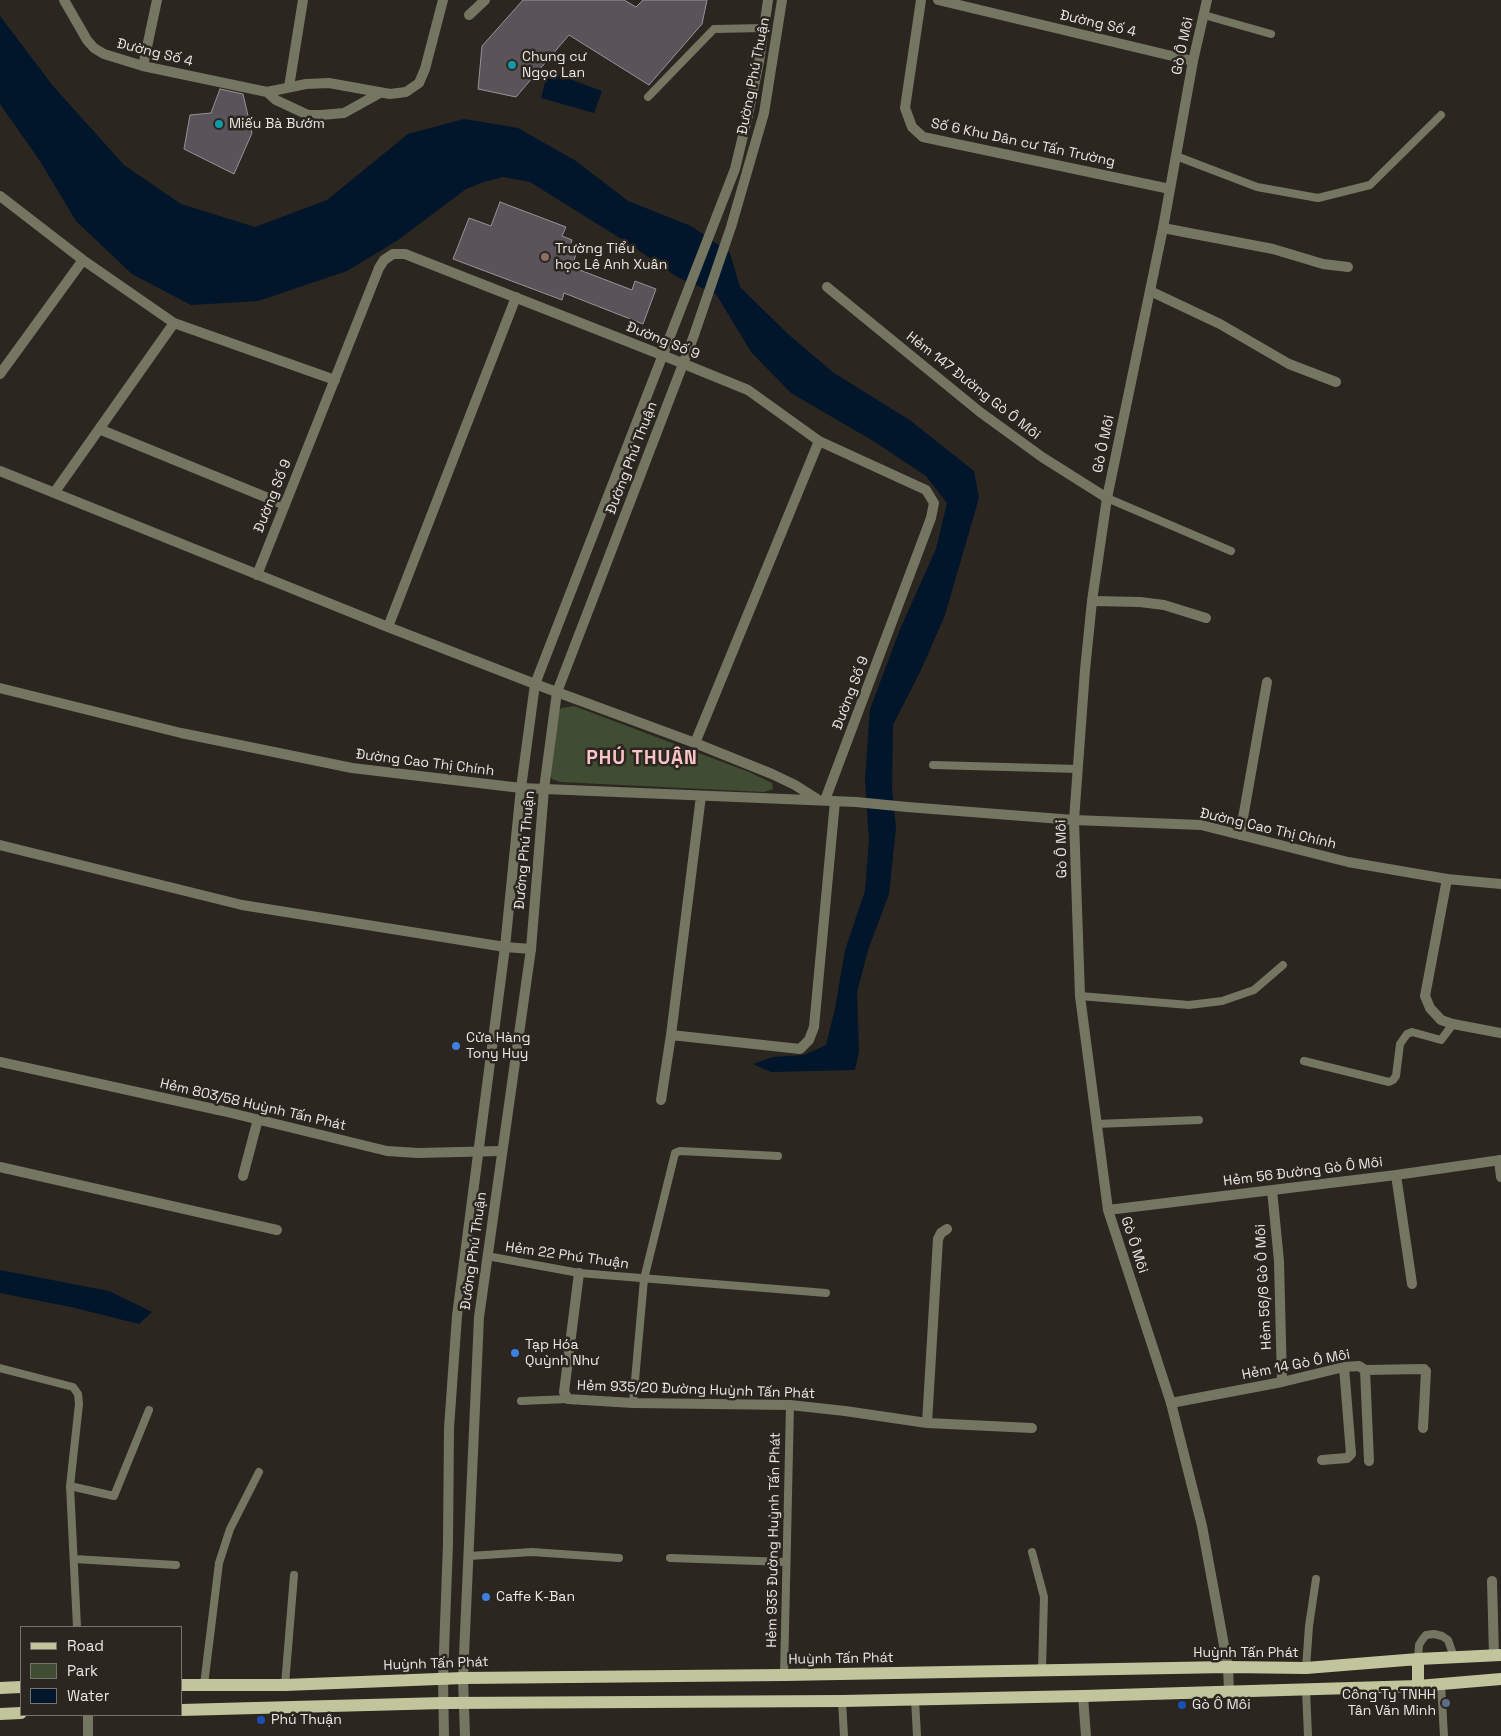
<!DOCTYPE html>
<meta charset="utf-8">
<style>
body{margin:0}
#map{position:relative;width:1501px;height:1736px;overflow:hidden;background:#2b2620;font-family:"Space Grotesk",sans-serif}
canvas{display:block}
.legend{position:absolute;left:20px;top:1626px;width:162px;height:90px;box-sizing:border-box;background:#2b2620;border:1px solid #77736e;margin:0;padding:6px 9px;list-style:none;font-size:15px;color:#eae6e2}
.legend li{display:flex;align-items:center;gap:10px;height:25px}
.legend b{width:25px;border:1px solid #77736e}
</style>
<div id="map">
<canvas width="1501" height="1736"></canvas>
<ul class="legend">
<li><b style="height:6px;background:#c2c59c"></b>Road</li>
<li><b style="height:14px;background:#404d33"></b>Park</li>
<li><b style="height:14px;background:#01152b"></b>Water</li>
</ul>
</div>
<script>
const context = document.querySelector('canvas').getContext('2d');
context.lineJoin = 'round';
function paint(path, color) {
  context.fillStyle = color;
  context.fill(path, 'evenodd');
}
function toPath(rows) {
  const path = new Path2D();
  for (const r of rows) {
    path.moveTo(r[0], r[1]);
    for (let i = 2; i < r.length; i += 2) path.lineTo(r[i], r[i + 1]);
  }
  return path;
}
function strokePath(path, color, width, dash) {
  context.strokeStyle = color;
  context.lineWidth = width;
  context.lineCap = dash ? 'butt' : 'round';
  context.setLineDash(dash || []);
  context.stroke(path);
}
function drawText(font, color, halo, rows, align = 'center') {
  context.font = font + ' "Space Grotesk",sans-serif';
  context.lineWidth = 5;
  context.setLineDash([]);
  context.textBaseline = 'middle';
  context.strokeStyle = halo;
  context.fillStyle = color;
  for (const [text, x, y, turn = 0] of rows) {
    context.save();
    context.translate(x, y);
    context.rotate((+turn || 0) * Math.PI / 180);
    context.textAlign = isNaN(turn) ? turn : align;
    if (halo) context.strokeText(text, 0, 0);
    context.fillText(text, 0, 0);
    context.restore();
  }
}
const green = toPath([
 [574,706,749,772,772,783,773,789,764,792,560,782,552,779,548,772,556,712,562,708]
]);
const water = toPath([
 [0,16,53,86,124,165,181,204,255,227,327,200,408,134,464,119,518,128,576,161,628,201,691,226,730,253,740,287,789,335,834,373,911,421,974,471,979,498,945,615,921,670,893,725,892,788,896,828,889,894,868,950,857,992,859,1052,855,1070,771,1072,753,1064,773,1057,804,1055,826,1045,835,1009,845,950,865,891,869,840,865,781,870,709,901,627,936,549,947,503,926,476,875,442,791,393,751,352,716,294,677,277,631,245,530,182,503,177,484,182,466,189,398,240,347,271,258,301,191,305,132,274,76,221,40,161,0,104],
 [548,71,602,91,594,113,541,98],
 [0,1270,109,1291,152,1312,139,1324,71,1307,0,1293]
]);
const building = toPath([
 [523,0,624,0,636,7,643,0,707,0,702,24,649,85,569,35,516,97,478,89,482,46,523,0],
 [220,89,243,94,252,133,234,174,184,149,190,115,211,113,220,89],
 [500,202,566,227,562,236,572,240,568,251,576,254,572,267,632,290,635,281,656,289,643,324,564,293,562,300,453,259,469,218,491,226,500,202]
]);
const service = toPath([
 [1204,15,1271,34],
 [648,97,714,29,764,28],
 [1176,156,1257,187,1318,198,1370,185,1441,115],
 [1107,498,1231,551],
 [933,765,1078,769],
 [1080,996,1189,1005,1222,1001,1254,990,1283,965],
 [1304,1061,1389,1082,1393,1080,1396,1076,1400,1044,1407,1034,1412,1032,1441,1040,1453,1024],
 [1096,1124,1199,1120],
 [487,1256,579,1273,826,1293],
 [0,1368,73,1387,78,1394,79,1404,70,1486,77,1627],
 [521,1401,568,1399],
 [633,1403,644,1279,675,1153,680,1151,778,1156],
 [70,1486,114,1496,149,1410],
 [1032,1552,1044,1597,1042,1670],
 [469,1556,532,1552,619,1558],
 [670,1558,786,1562],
 [74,1559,176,1565],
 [1418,1659,1419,1645,1422,1640,1426,1635,1434,1634,1442,1636,1448,1640,1454,1657],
 [1306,1668,1309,1626,1316,1579],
 [784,1675,790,1405],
 [1441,1684,1444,1736],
 [204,1685,219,1563,230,1529,259,1472],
 [285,1685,294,1575],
 [1306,1690,1308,1736],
 [915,1699,917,1736],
 [842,1701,844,1736]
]);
const minor = toPath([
 [64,0,87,40,94,48,104,54,143,66,267,92,276,100,308,115,321,115,344,113,380,93],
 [921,0,905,108,912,127,923,137,1170,189],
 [938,0,1193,61],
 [469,15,485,0],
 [143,66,157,0],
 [289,87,303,0],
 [267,92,306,84,329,83,390,94,406,92,419,83,425,69,443,0],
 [0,196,83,260,174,323,335,380],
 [1163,228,1273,249,1323,264,1348,267],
 [827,287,980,412,1042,457,1107,498],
 [1150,291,1220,324,1289,364,1336,382],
 [0,374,83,260],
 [99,429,285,505],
 [0,471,388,627,535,684,695,743,772,774,795,785,817,799],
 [54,493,174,323],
 [257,575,379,268,384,260,393,254,405,254,662,355,748,390,819,441,926,490,934,503,931,518,825,800],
 [1092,601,1140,602,1164,605,1206,618],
 [388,627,516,297],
 [0,688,181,733,352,768,521,788,856,802,907,807,1074,820,1201,825,1348,862,1447,879,1501,884],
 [695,743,819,441],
 [701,796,671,1035,800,1049,809,1040,814,1027,835,801],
 [1240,835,1267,682],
 [0,845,242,905,505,947,531,949],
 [1447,879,1425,996,1430,1008,1441,1020,1453,1024,1501,1033],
 [0,1062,223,1111,387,1151,418,1153,501,1151],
 [661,1100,671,1035],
 [1499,1160,1501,1177],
 [0,1167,277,1230],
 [1396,1175,1412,1284],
 [243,1176,258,1119],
 [1272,1190,1279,1261,1282,1382],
 [1108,1210,1396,1175,1501,1160],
 [579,1273,564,1392,568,1399,633,1403,790,1405,845,1411,927,1423,1032,1428],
 [1365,1370,1424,1369,1426,1371,1423,1428],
 [1171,1403,1282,1382,1344,1367,1359,1366,1365,1370,1369,1461],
 [927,1423,938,1239,941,1233,947,1229],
 [1322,1460,1347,1458,1351,1454,1344,1367],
 [1492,1581,1494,1655],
 [1083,1696,1086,1736],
 [88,1736,88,1715]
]);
const tertiary = toPath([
 [1207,0,1193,61,1163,228,1107,498,1092,601,1085,670,1074,820,1080,996,1108,1210,1171,1403,1202,1526,1228,1667,1229,1691],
 [444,1736,443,1678,448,1544,449,1428,457,1316,505,947,521,788,535,684,735,169,748,115,759,62,768,0],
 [465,1736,463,1678,479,1317,531,949,544,789,557,692,693,338,731,227,764,113,782,0]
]);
const primary = toPath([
 [181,1685,285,1685,463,1678,784,1675,1228,1667,1306,1668,1418,1659,1501,1655],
 [1418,1686,1418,1659],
 [0,1688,21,1687],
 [181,1710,443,1703,842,1701,1083,1696,1418,1686,1501,1679],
 [0,1714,21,1713]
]);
const markers = [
 [512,65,5,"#0f9aa8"],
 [219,124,5,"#0f9aa8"],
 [545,257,5,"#8d6e63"],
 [456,1046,5,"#3f7fe0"],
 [515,1353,5,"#3f7fe0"],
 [486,1597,5,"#3f7fe0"],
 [1446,1703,5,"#5c6f8a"],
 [1182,1705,5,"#1a4fb4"],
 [261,1720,5,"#1a4fb4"]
];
const streetNames = [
 ["Đường Số 4",1098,24,13],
 ["Gò Ô Môi",1183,46,-78],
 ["Đường Số 4",155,53,14],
 ["Đường Phú Thuận",754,76,-79],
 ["Số 6 Khu Dân cư Tấn Trường",1023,143,12],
 ["Đường Số 9",663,341,22],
 ["Hẻm 147 Đường Gò Ô Môi",973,386,38],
 ["Gò Ô Môi",1104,444,-78],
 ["Đường Phú Thuận",632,458,-69],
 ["Đường Số 9",273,496,-68],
 ["Đường Số 9",851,693,-69],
 ["Đường Cao Thị Chính",425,763,7],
 ["Đường Cao Thị Chính",1268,829,13],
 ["Gò Ô Môi",1062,849,-91],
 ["Đường Phú Thuận",525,850,-85],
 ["Hẻm 803/58 Huỳnh Tấn Phát",253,1105,13],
 ["Hẻm 56 Đường Gò Ô Môi",1303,1172,-7],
 ["Gò Ô Môi",1134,1245,72],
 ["Đường Phú Thuận",474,1251,-82],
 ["Hẻm 22 Phú Thuận",567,1256,8],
 ["Hẻm 56/6 Gò Ô Môi",1264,1287,-93],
 ["Hẻm 14 Gò Ô Môi",1296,1365,-11],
 ["Hẻm 935/20 Đường Huỳnh Tấn Phát",696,1390,2],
 ["Hẻm 935 Đường Huỳnh Tấn Phát",774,1540,-89],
 ["Huỳnh Tấn Phát",1246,1653],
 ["Huỳnh Tấn Phát",841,1659,-1],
 ["Huỳnh Tấn Phát",436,1664,-2]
];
const poiNames = [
 ["Chung cư",522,57],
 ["Ngọc Lan",522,73],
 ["Miếu Bà Bướm",229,124],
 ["Trường Tiểu",555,249],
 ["học Lê Anh Xuân",555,265],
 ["Cửa Hàng",466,1038],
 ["Tony Huy",466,1054],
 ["Tạp Hóa",525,1345],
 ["Quỳnh Như",525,1361],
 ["Caffe K-Ban",496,1597],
 ["Công Ty TNHH",1436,1695,"right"],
 ["Tân Văn Minh",1436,1711,"right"],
 ["Gò Ô Môi",1192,1705],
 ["Phú Thuận",271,1720]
];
const districtNames = [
 ["PHÚ THUẬN",642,759]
];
paint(green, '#404d33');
paint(water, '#01152b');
paint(building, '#5a545a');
strokePath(building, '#999299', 1);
strokePath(service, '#747662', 8);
strokePath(minor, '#747662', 10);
strokePath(tertiary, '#747662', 10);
strokePath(primary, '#c2c59c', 12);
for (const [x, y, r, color] of markers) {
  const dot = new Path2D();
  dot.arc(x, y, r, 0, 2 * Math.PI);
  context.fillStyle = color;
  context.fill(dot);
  strokePath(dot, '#2b2620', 2);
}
drawText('14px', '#eae6e2', '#2b2620', streetNames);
drawText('14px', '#eae6e2', '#2b2620', poiNames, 'left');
context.letterSpacing = '1px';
drawText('bold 19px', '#f9c4c7', '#2b2620', districtNames);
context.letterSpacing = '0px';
</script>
